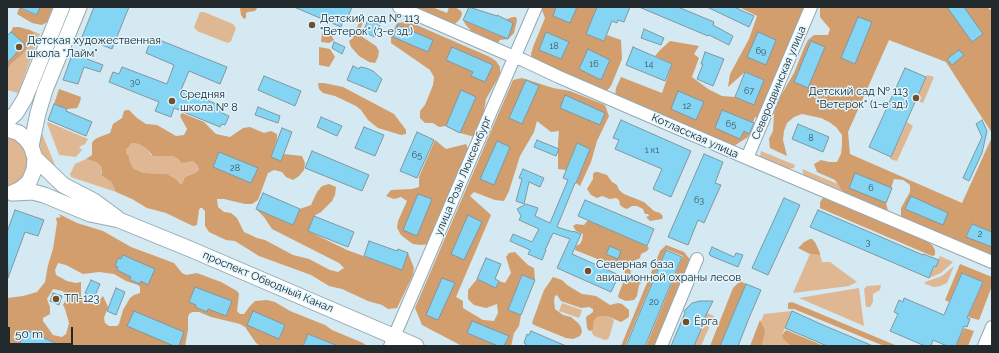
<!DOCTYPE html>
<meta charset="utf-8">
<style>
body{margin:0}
#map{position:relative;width:999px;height:353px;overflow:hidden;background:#d4e9f1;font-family:Raleway,sans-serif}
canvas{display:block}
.frame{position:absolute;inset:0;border:8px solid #222a2d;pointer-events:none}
.scale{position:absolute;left:8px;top:327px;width:65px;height:18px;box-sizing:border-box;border:2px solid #222a2d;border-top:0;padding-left:5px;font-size:12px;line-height:14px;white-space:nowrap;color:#222a2d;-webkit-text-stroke:3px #e1f6ff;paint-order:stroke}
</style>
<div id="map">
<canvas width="999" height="353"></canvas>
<div class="frame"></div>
<div class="scale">50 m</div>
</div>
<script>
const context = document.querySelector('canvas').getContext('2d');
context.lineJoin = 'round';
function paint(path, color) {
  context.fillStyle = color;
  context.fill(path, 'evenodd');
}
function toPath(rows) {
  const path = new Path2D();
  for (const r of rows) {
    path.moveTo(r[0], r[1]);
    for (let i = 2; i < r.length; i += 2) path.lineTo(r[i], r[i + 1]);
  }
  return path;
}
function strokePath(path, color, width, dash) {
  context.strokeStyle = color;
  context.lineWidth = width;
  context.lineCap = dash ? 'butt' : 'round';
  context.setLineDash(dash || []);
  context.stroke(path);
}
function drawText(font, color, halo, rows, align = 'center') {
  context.font = font + ' Raleway,sans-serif';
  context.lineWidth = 3;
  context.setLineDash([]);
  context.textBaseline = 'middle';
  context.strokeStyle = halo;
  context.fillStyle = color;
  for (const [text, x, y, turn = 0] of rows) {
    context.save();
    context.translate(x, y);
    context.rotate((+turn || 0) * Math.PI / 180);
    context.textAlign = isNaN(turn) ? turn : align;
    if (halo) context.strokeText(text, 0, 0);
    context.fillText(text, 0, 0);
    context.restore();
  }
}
const green = toPath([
 [200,12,204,12,233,24,236,28,231,41,228,43,225,42,197,31,194,27],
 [30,30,40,34,18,93,7,90,7,71,11,64,23,54,34,36,34,34],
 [927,75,934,77,923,103,916,100],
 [48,122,88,139,85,144,79,147,82,150,76,157,59,155,47,123],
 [907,122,913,126,897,161,890,159],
 [39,126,61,180,46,162,43,155,38,140],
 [7,137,14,139,22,146,27,156,28,162,27,169,22,179,11,186,7,187],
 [132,143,139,144,147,149,151,155,155,156,172,156,177,158,180,161,184,162,193,161,198,166,199,170,195,173,185,177,182,184,180,184,176,179,167,174,144,173,134,169,130,162,129,156,126,153,126,150],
 [761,151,795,165,794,168,786,169,760,156],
 [86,159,96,162,101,166,101,173,103,177,111,182,116,192,71,177,70,174,75,164],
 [802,169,838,184,843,191,804,176],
 [810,254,820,255,822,262,830,262,857,282,849,286,793,293],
 [940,256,953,262,941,273,929,278],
 [954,266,947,283,940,286,934,287,925,284,925,282,942,276],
 [881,285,880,290,873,294,873,302,870,307,866,307,864,289,867,286],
 [859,288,864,326,799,298],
 [562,303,582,310,579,318,559,311],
 [792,311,782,335,783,339,791,346,761,346,764,336,761,321,764,314],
 [707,313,714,316,701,346,694,346,703,326,704,326,707,321,704,319],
 [607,316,614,320,610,335,608,339,605,340,594,336,591,331,593,330,594,321,597,317]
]);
const forest = toPath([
 [40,7,53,7,47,22,42,25,32,23,17,14,19,8,36,15],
 [240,7,258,7,255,11,248,12,246,13,246,18,244,19,241,15],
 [365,7,363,12,365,18,358,34,376,46,379,51,378,57,375,63,369,62,359,56,351,47,349,41,353,38],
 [415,7,432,7,447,13,449,7,455,7,461,11,462,14,460,19,454,25,418,10],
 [541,7,597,7,587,34,604,41,607,35,621,40,622,59,611,86,605,93,531,59,531,54,533,47,545,18],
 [739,7,807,7,762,119,755,117,748,137,734,146,615,97,616,88,621,77,662,93,672,64,655,56,660,50,670,41,699,46,694,54,699,58,692,77,708,89,722,96,735,97,754,105,764,80,745,72,728,87,730,74,749,39,757,16],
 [820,7,987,7,992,11,992,133,946,62,889,40,848,132,850,154,962,203,992,137,992,232,972,224,966,236,992,247,992,258,961,243,953,238,909,221,901,216,901,208,910,192,910,185,903,180,894,179,886,203,888,211,880,210,845,195,835,180,817,172,814,164,821,160,829,162,837,162,841,154,842,145,842,135,836,127,829,122,821,118,802,114,794,117,787,123,784,131,783,140,787,156,770,148,769,139,773,131,774,113,776,104,794,73,804,48,808,40,814,35,828,35,830,29,820,17],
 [513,17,516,17,517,20,514,33,508,39,500,40,497,44,474,34,466,25,463,20,500,36,507,19],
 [404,22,412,23,490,57,496,61,500,67,500,74,497,80,486,99,482,124,475,137,460,133,446,126,439,127,433,123,425,123,420,118,420,111,425,105,433,85,434,77,430,70,391,43,391,36,397,23],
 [13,27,19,27,30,30,34,33,34,36,23,54,11,64,7,71,7,63,24,44,11,32],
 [322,33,330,33,334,40,329,43,321,42],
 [319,47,330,49,335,57,329,67,319,65],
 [522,78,553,88,570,91,605,105,609,116,597,141,591,162,580,186,576,183,590,149,577,143,566,170,558,169,558,143,559,131,551,132,537,121,534,132,520,156,509,191,504,201,495,200,474,192,470,196,491,215,456,297,463,301,463,308,483,320,494,321,498,313,497,304,486,308,474,305,468,299,468,290,477,279,496,288,499,281,505,283,511,273,506,257,509,253,515,252,528,265,534,268,535,280,522,275,508,310,521,315,519,326,514,333,511,346,462,346,422,325,415,308,513,80],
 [318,83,324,83,343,87,394,114,406,130,406,134,401,135,378,128,368,120,361,110,356,106,335,96,323,93,319,89],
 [59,89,81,97,80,102,77,108,67,109,54,104],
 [126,110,129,110,137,118,146,124,157,125,176,136,184,135,187,129,180,116,182,113,204,122,216,134,230,137,243,128,250,127,264,133,271,131,277,134,277,139,271,157,281,161,284,154,302,156,305,163,304,170,299,176,293,180,286,177,282,172,274,170,268,173,258,200,252,204,245,204,224,199,217,199,218,207,224,212,231,213,237,218,244,232,257,238,265,240,293,255,309,259,330,270,338,272,344,268,339,263,272,229,264,217,256,209,293,225,300,209,311,205,317,192,322,186,329,184,336,187,335,195,332,201,321,212,314,216,308,231,347,250,402,270,408,253,414,268,413,275,397,308,388,309,382,305,368,301,342,289,329,286,311,275,259,256,235,241,226,240,209,232,205,226,205,211,202,208,200,208,199,210,197,225,193,226,166,213,147,208,132,199,116,192,111,182,102,176,101,166,96,162,86,159,92,155,92,143,93,141,97,138,110,133,113,124,122,118,124,111],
 [132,143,139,144,147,149,153,156,172,156,177,158,182,163,193,161,198,166,199,170,195,173,185,177,182,184,180,184,176,179,167,174,144,173,134,169,130,162,129,156,126,153,126,150],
 [435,140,446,149,466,144,469,151,441,211,435,225,435,231,429,244,421,245,413,244,406,239,401,235,397,228,398,221,407,201,401,197,394,199,386,196,391,190,412,189,419,187,419,177],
 [595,172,598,172,607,175,612,182,617,185,619,190,624,194,644,202,654,211,660,213,663,216,662,219,650,221,646,217,649,216,648,214,645,214,643,209,637,206,632,206,627,209,624,208,620,205,619,200,616,198,610,199,602,196,597,198,591,195,587,189,593,179,593,174],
 [823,198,829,198,924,239,932,245,935,250,935,255,932,256,925,253,822,209,820,208,820,202],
 [59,214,77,223,103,231,131,247,174,263,182,273,186,275,197,273,221,282,237,291,239,294,237,311,240,314,244,314,250,306,255,301,267,300,275,302,290,311,325,325,332,330,363,343,367,346,338,346,308,334,303,346,261,346,256,343,245,327,240,324,211,317,199,312,192,312,189,314,188,317,188,330,185,346,7,346,7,298,23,296,37,292,45,282,48,265,53,249,57,223,56,218,61,217],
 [58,263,66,265,83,274,99,272,114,274,126,281,138,285,140,287,140,293,134,295,130,298,123,310,119,324,117,326,109,326,105,323,104,318,108,307,104,298,103,296,96,304,81,296,81,282,76,283,67,281,56,275,55,270],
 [53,289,63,291,66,299,63,305,65,309,69,323,66,334,62,337,53,335,43,321,43,318,50,314,50,307,47,299],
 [588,220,647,246,649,248,647,251,641,254,640,258,630,263,630,265,631,276,635,279,642,276,643,278,642,282,639,285,637,296,634,300,626,301,619,298,618,296,624,280,626,277,624,270,625,265,620,264,617,266,610,264,575,250,576,246,580,244,582,240,583,234,576,231,573,226,576,224,584,225],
 [810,239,812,239,815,242,820,253,820,255,810,254,798,248,804,242],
 [666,245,684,252,692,262,655,346,646,346,683,256,666,249,625,346,621,346,660,251],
 [960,264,992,277,992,286,979,320,968,317,983,282,962,273,949,302,945,300],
 [553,277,562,280,567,285,582,294,596,296,610,305,618,303,622,304,629,310,629,317,621,322,607,316,597,317,594,321,593,330,589,331,587,328,586,317,593,312,593,309,589,307,581,308,561,301,557,295,555,296,554,300,555,309,563,315,571,317,578,323,581,327,582,332,580,336,573,339,566,338,534,325,532,323,533,320,544,290],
 [740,281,746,284,720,346,710,346,733,288],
 [792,302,895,345,897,346,884,346,794,309,788,309,788,303],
 [760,320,764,328,765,333,762,344,761,346,750,346],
 [964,328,974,331,968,346,956,346],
 [786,330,824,346,791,346,783,339,782,335]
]);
const building = toPath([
 [18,7,40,7,37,15,18,7],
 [94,7,129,7,112,49,82,37,94,7],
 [294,7,352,7,347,19,344,18,341,27,294,7],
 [469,7,497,16,497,15,513,23,508,39,463,20,469,7],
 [556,7,577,7,570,23,553,16,556,7],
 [597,7,630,7,624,22,618,20,617,23,612,21,604,41,586,34,597,7],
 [639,7,678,7,714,22,713,25,733,36,729,45,709,35,708,36,639,7],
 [707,7,734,7,754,16,749,27,707,7],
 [947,7,964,7,983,34,972,42,947,7],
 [858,17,872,22,855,64,841,58,858,17],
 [368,20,380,25,375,37,363,32,368,20],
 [398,25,433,40,428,52,393,37,398,25],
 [644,29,664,38,661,45,641,38,644,29],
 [11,32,25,44,7,63,7,36,11,32],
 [546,32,569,42,561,59,539,50,546,32],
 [758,32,776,40,766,65,747,57,758,32],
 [152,37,227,67,220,84,189,71,181,90,224,107,222,113,229,116,225,125,222,124,220,127,174,108,171,117,155,111,159,102,109,82,113,72,119,74,122,67,167,84,174,65,146,53,152,37],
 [811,41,825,47,808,88,794,82,811,41],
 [334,42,345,47,342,54,332,48,334,42],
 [452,47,493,65,485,82,471,76,473,72,446,60,452,47],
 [633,47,672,64,665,81,626,65,633,47],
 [588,49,610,60,601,80,579,69,588,49],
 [959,50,964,55,952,65,947,59,959,50],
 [73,52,88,57,87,59,103,65,100,72,84,67,78,84,63,80,73,52],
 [705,52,724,59,713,86,697,79,703,64,701,64,705,52],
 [353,66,359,69,360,67,366,68,373,71,382,79,376,92,347,80,353,66],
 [905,68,926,77,891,157,869,147,905,68],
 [745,72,764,80,754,105,735,97,745,72],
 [264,76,301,91,295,106,258,90,264,76],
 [526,80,539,86,522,124,509,118,526,80],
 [461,90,476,97,460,133,446,126,461,90],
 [678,91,704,102,696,120,671,109,678,91],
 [565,95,605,113,600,125,560,108,565,95],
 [54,104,67,109,66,111,92,122,86,136,48,120,54,104],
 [258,107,280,116,278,123,255,115,258,107],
 [722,110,754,123,749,134,744,131,740,139,715,128,722,110],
 [321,117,342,126,337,136,317,127,321,117],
 [621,120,691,151,671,197,653,189,662,169,615,149,619,140,613,138,621,120],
 [982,120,987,131,982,153,969,181,963,178,982,137,976,124,982,120],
 [798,124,829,137,823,152,792,139,798,124],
 [364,127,384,135,375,156,355,148,364,127],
 [282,128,292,132,281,161,271,157,282,128],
 [417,132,434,140,417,178,400,171,417,132],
 [537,140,559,149,556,156,534,147,537,140],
 [497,141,510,147,494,185,480,179,497,141],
 [577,143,590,149,576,183,575,183,557,227,573,232,573,231,581,234,572,254,619,275,611,292,557,268,570,239,553,233,545,250,546,250,542,260,528,254,530,250,510,241,513,234,532,242,539,229,519,220,521,216,517,209,526,204,538,208,535,216,550,223,568,180,563,178,577,143],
 [312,151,369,175,362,191,305,168,312,151],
 [219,152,258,168,251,183,213,167,219,152],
 [704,154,723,162,715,183,721,185,704,223,698,220,688,245,668,237,704,154],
 [523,169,544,178,540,187,529,182,524,204,516,201,522,179,519,178,523,169],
 [855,173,892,188,886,203,849,188,855,173],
 [263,193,300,209,293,225,256,209,263,193],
 [418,194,432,199,417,236,403,230,418,194],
 [911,196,948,213,943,225,905,209,911,196],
 [784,198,800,205,768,275,752,268,784,198],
 [585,200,654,229,647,246,578,216,585,200],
 [15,210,44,220,38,236,25,232,8,278,7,232,15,210],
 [818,210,923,255,923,254,939,260,936,267,934,266,929,278,810,227,818,210],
 [468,215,482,222,464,260,451,254,468,215],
 [314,216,354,232,348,247,308,231,314,216],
 [972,224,992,232,992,247,966,237,972,224],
 [369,241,397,251,398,249,408,253,402,270,364,256,369,241],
 [610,246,621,251,618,259,606,254,610,246],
 [712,247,734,257,736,253,743,255,738,267,711,256,709,254,712,247],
 [666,250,682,257,645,346,626,346,666,250],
 [123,255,155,269,148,285,141,281,140,284,130,280,131,277,117,270,118,267,115,266,118,258,121,259,123,255],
 [486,258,501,264,495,279,499,281,496,288,477,279,486,258],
 [962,273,983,282,967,318,970,319,967,327,964,326,956,346,947,346,933,340,931,346,925,346,890,331,898,314,894,312,899,300,903,302,904,298,944,315,962,273],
 [522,275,535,280,521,315,508,310,522,275],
 [442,278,455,283,438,320,426,315,442,278],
 [91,280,100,284,94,298,85,293,91,280],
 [746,284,761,290,749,318,738,346,720,346,746,284],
 [195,287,232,301,226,316,208,309,207,312,195,307,196,305,189,302,195,287],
 [116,288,125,292,116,315,107,311,116,288],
 [53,293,62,296,59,305,50,301,53,293],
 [700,301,713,301,704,319,707,320,704,326,703,325,694,346,671,346,685,313,684,311,692,303,700,301],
 [134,311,184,332,179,346,174,346,127,326,134,311],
 [253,311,285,325,279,339,247,325,253,311],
 [792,311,823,325,873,346,827,346,785,328,792,311],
 [472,321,509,336,504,346,498,346,467,333,472,321],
 [26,330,62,346,26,346,20,343,26,330],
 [531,331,566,346,525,346,526,344,524,343,527,334,529,335,531,331],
 [308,334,338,346,303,346,308,334]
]);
const minor = toPath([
 [399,7,514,57,523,60,559,77,742,156,992,262],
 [747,158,811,7],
 [390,346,536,7],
 [661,346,697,259],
 [984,346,992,327]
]);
const major = toPath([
 [7,121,16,113,25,98,62,7],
 [7,129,19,133,26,139,31,146,35,158,34,170,29,182,19,190,12,193],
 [31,146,38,113,45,90,79,7],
 [35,158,63,185,94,201,117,218],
 [14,193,33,192,44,195,90,214,119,220,190,249,416,346]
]);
const markers = [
 [312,25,4,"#734e29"],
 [19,47,4,"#734e29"],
 [916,98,4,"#734e29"],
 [172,101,4,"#734e29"],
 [588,271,4,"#734e29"],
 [56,299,4,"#734e29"],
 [686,322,4,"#734e29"]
];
const numberNames = [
 ["18",554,46],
 ["69",761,51],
 ["16",594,64],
 ["14",649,64],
 ["30",135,82],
 ["67",749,91],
 ["12",687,106],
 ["65",731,124],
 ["8",811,138],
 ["1 к1",652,150],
 ["65",417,155],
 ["28",235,168],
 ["6",871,188],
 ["63",699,200],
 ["2",980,234],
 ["3",868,242],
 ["20",654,302]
];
const poiNames = [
 ["Детский сад № 113",320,19],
 ["\"Ветерок\" (3-е зд.)",320,32],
 ["Детская художественная",27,41],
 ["школа \"Лайм\"",27,54],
 ["Детский сад № 113",908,92,"right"],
 ["\"Ветерок\" (1-е зд.)",908,105,"right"],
 ["Средняя",180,95],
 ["школа № 8",180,108],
 ["Северная база",596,265],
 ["авиационной охраны лесов",596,278],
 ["ТП-123",64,299],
 ["Ёрга",694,322]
];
const streetNames = [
 ["Северодвинская улица",779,83,-67],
 ["Котласская улица",695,136,24],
 ["улица Розы Люксембург",463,176,-67],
 ["проспект Обводный Канал",268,282,23]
];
paint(green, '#dfb792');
paint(forest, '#d29e6d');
paint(building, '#84d5f3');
strokePath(building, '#82969e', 1);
strokePath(minor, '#95a9b2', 14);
strokePath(major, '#95a9b2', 17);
strokePath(minor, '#fff', 12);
strokePath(major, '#fff', 15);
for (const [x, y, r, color] of markers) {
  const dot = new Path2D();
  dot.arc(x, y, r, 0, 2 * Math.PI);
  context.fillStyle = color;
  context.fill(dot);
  strokePath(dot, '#e1f6ff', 1.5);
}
drawText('9px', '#3a555e', null, numberNames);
drawText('11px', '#222a2d', '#e1f6ff', poiNames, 'left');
drawText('11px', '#222a2d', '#e1f6ff', streetNames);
</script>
